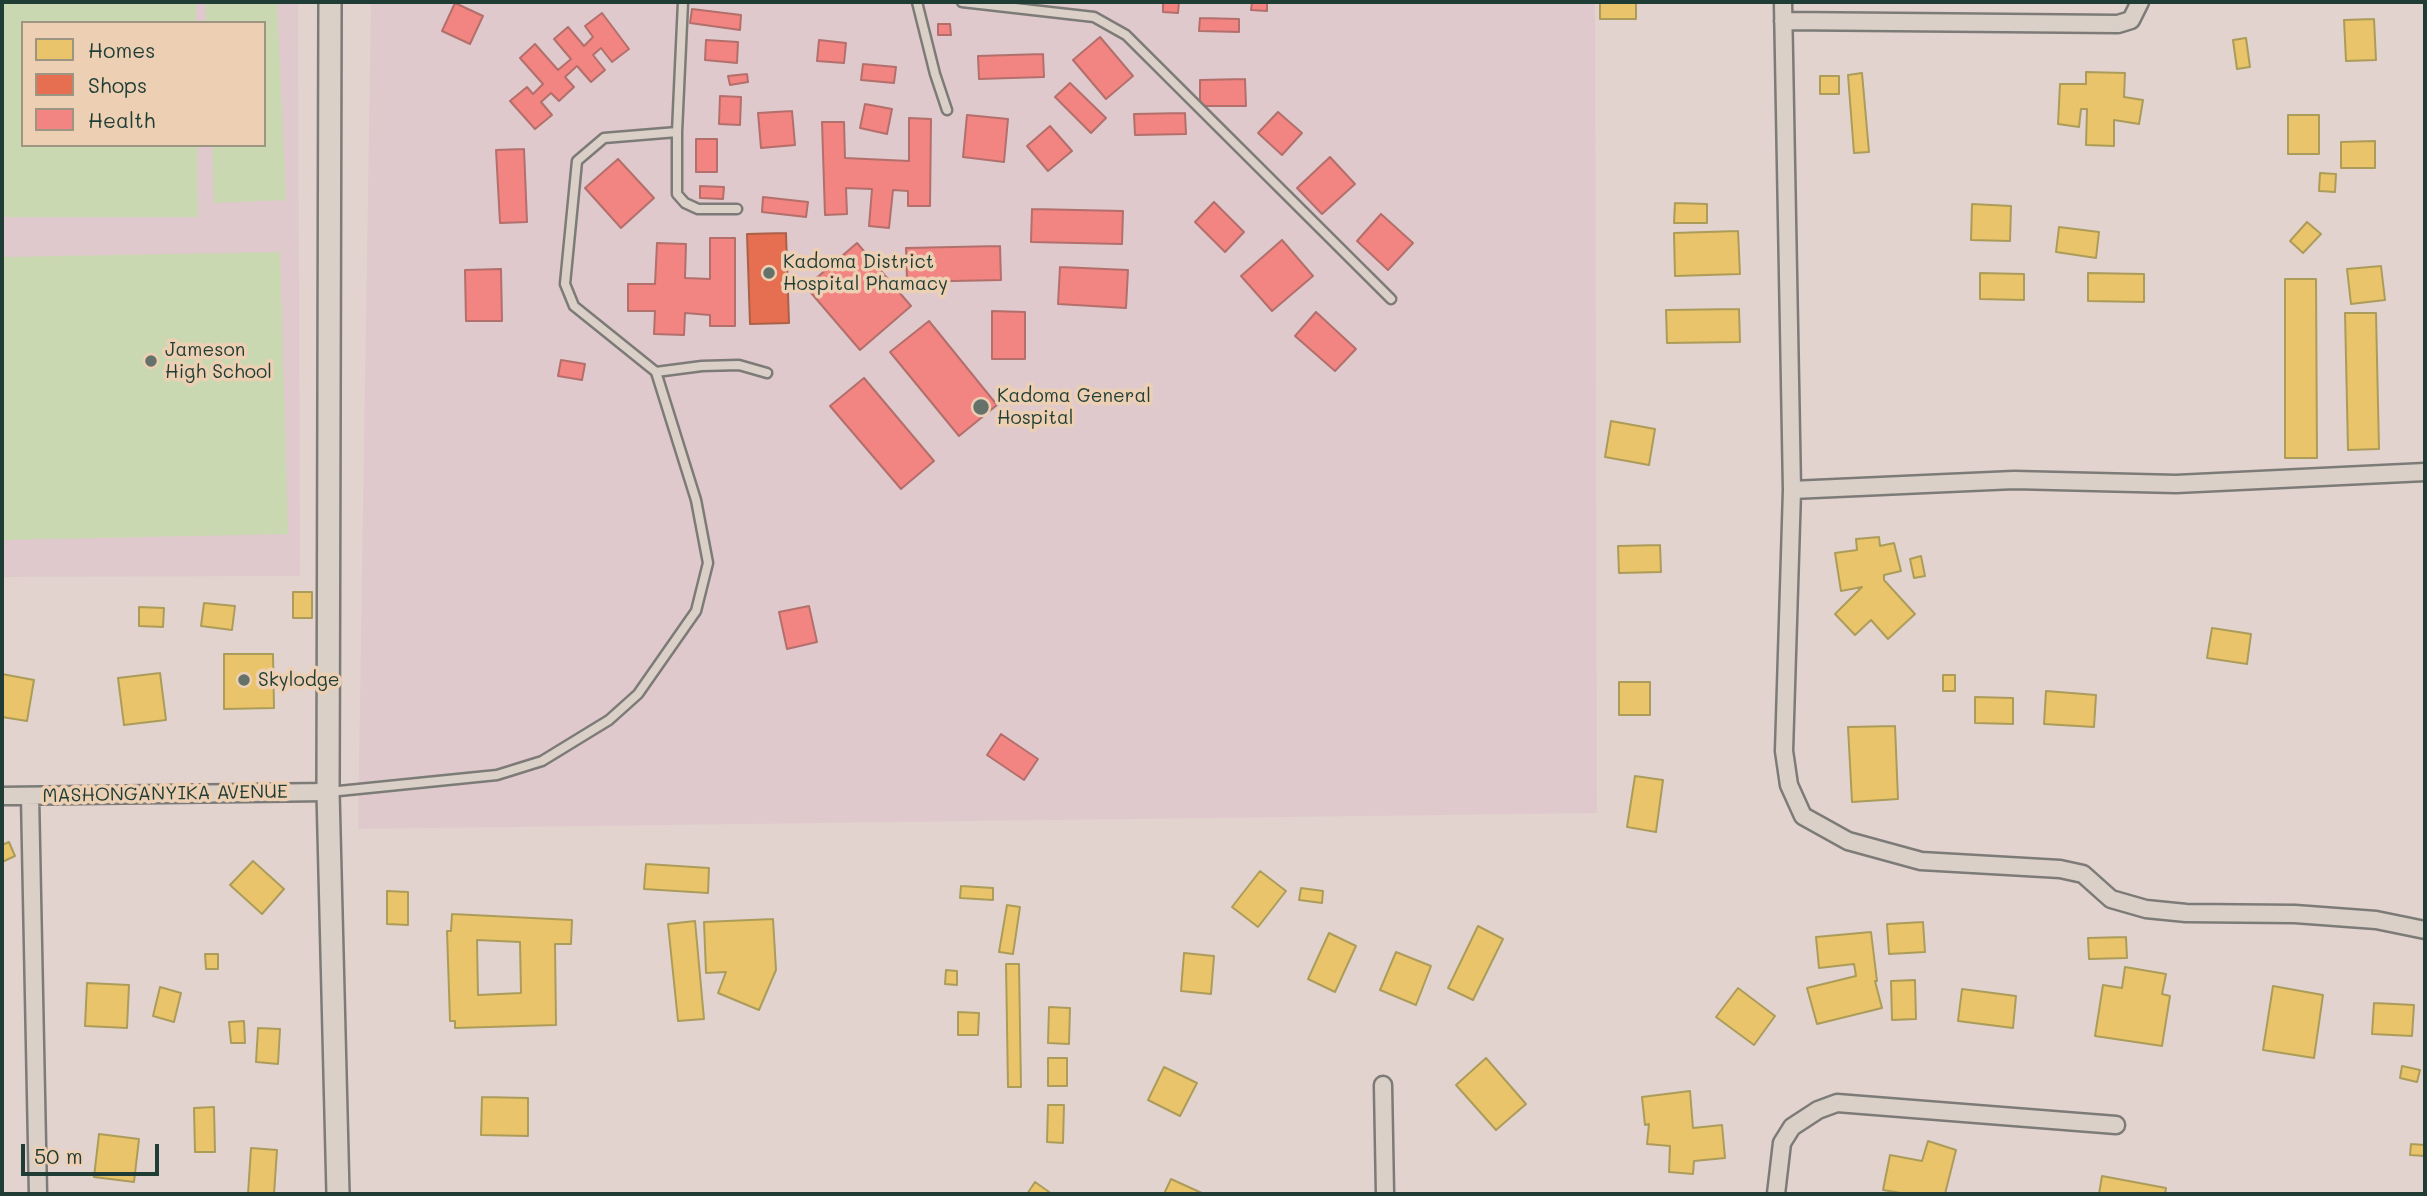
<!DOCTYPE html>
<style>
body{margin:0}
#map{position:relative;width:2427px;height:1196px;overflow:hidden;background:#e3d3cf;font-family:Mali,sans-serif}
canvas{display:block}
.frame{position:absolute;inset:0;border:4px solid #1f3d34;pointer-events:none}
.legend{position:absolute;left:21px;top:21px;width:245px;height:126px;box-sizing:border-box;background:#edd0b4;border:2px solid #9b9581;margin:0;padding:9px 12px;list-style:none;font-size:21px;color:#1f3d34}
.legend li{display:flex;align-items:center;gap:14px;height:35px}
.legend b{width:35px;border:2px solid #9b9581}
.scale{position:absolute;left:21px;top:1144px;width:138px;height:32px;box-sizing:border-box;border:4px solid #1f3d34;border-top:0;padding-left:9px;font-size:21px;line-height:24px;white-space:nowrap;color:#1f3d34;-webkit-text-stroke:5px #edd0b4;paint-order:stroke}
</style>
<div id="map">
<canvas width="2427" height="1196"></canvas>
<div class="frame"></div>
<ul class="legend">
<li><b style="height:19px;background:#e9c46a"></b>Homes</li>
<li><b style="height:19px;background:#e76f51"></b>Shops</li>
<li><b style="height:19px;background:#f28482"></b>Health</li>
</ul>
<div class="scale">50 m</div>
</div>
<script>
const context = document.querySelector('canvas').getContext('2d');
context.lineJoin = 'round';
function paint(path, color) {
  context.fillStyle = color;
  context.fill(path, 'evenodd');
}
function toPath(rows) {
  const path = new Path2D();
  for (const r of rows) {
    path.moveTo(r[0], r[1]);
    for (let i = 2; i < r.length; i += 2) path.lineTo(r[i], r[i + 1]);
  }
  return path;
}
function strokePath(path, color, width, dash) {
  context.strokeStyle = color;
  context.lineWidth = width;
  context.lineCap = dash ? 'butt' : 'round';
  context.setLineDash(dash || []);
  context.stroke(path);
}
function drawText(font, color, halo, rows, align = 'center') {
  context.font = font + ' Mali,sans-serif';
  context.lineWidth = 7;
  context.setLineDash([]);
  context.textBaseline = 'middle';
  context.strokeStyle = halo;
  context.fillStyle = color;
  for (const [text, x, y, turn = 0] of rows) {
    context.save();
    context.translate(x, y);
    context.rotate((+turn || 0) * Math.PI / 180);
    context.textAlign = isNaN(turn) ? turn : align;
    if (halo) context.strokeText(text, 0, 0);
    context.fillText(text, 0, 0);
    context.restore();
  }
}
const built = toPath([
 [2,2,298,2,300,576,2,577],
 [23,23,264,23,264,145,23,145],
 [371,2,1595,2,1597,813,358,829]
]);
const green = toPath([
 [2,2,196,2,196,23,23,23,23,145,197,145,198,217,2,217],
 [205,2,277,2,286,200,214,203,212,145,264,145,264,23,206,23],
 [280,252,288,534,2,540,2,257]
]);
const homes = toPath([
 [1600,2,1636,2,1636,19,1600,19,1600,2],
 [2374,19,2376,60,2346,61,2344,20,2374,19],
 [2246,38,2250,67,2237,69,2233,40,2246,38],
 [2086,72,2125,73,2124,97,2143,100,2139,124,2114,120,2114,146,2086,145,2087,109,2081,109,2079,127,2058,124,2060,84,2086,84,2086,72],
 [1862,73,1869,152,1854,153,1848,75,1862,73],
 [1820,76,1839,76,1839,94,1820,94,1820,76],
 [2288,115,2319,115,2319,154,2288,154,2288,115],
 [2375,141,2375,168,2341,168,2341,142,2375,141],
 [2320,173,2336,174,2335,192,2319,191,2320,173],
 [1675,203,1707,204,1707,223,1674,223,1675,203],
 [1972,204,2011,206,2010,241,1971,240,1972,204],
 [2307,222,2321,234,2303,253,2290,241,2307,222],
 [2059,227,2099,232,2096,258,2056,252,2059,227],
 [1738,231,1740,274,1675,276,1674,233,1738,231],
 [2381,266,2385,300,2351,304,2347,269,2381,266],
 [1980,273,2024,274,2024,300,1980,299,1980,273],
 [2088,273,2144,274,2144,302,2088,301,2088,273],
 [2285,279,2316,279,2317,458,2285,458,2285,279],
 [1739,309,1740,342,1667,343,1666,310,1739,309],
 [2345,313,2376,313,2379,449,2348,450,2345,313],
 [1611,421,1655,429,1649,465,1605,457,1611,421],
 [1879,537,1880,546,1894,543,1901,571,1884,575,1884,580,1915,614,1888,639,1871,620,1855,635,1835,614,1862,587,1841,591,1835,553,1857,550,1856,539,1879,537],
 [1660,545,1661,572,1619,573,1618,546,1660,545],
 [1921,556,1925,576,1914,578,1910,559,1921,556],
 [293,592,312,592,312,618,293,618,293,592],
 [204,603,235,606,232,630,201,626,204,603],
 [139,607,164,608,163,627,139,626,139,607],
 [2212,628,2251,634,2247,664,2207,658,2212,628],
 [224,654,273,654,274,708,224,709,224,654],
 [160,673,166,720,124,725,118,678,160,673],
 [2,674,34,680,27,721,2,717,2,674],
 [1943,675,1955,675,1955,691,1943,691,1943,675],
 [1619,682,1650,682,1650,715,1619,715,1619,682],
 [2046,691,2096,695,2094,727,2044,724,2046,691],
 [1975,697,2013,698,2013,724,1975,723,1975,697],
 [1895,726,1898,799,1852,802,1848,727,1895,726],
 [1635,776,1663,780,1656,832,1627,827,1635,776],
 [9,842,15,856,2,862,2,845,9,842],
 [253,861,284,889,262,914,230,885,253,861],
 [646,864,709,868,708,893,644,889,646,864],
 [1260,871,1286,891,1258,927,1232,907,1260,871],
 [961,886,993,888,993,900,960,898,961,886],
 [1301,888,1323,891,1322,903,1299,900,1301,888],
 [387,891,408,892,408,925,387,924,387,891],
 [1007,905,1020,907,1013,954,999,952,1007,905],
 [452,914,572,920,571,944,555,944,556,1025,455,1028,455,1021,450,1021,447,931,451,931,452,914],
 [477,940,520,942,521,993,478,995,477,940],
 [773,919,776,970,759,1010,718,993,726,972,706,973,704,922,773,919],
 [695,921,704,1019,678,1021,668,924,695,921],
 [1923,922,1925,952,1889,954,1887,924,1923,922],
 [1478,926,1503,939,1473,1000,1448,988,1478,926],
 [1871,932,1877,981,1875,981,1882,1008,1817,1024,1807,988,1856,976,1854,964,1819,968,1816,937,1871,932],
 [1329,933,1356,946,1335,992,1308,979,1329,933],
 [2126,937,2127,958,2089,959,2088,938,2126,937],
 [1396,952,1431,966,1416,1005,1380,990,1396,952],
 [1184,953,1214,956,1211,994,1181,991,1184,953],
 [205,954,218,954,218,969,206,969,205,954],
 [1006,964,1019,964,1021,1087,1008,1087,1006,964],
 [2125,967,2166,974,2162,994,2170,996,2162,1046,2095,1036,2103,985,2122,988,2125,967],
 [946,970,957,971,957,985,945,984,946,970],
 [1915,980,1916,1019,1892,1020,1891,981,1915,980],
 [87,983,129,985,127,1028,85,1026,87,983],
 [2273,986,2323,995,2314,1058,2263,1050,2273,986],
 [160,987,181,993,174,1022,153,1016,160,987],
 [1738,988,1775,1016,1754,1045,1716,1017,1738,988],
 [1962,989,2016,996,2013,1028,1958,1021,1962,989],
 [2374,1003,2414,1005,2412,1036,2372,1034,2374,1003],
 [1049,1007,1070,1008,1069,1044,1048,1043,1049,1007],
 [958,1012,979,1013,978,1035,958,1035,958,1012],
 [244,1021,245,1043,231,1043,229,1022,244,1021],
 [258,1028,280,1029,278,1064,256,1062,258,1028],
 [1048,1058,1067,1058,1067,1086,1048,1086,1048,1058],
 [1486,1058,1526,1104,1496,1130,1456,1085,1486,1058],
 [2402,1066,2420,1070,2417,1082,2400,1078,2402,1066],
 [1164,1067,1197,1083,1180,1116,1148,1100,1164,1067],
 [1690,1091,1693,1128,1722,1125,1725,1158,1694,1161,1693,1174,1669,1172,1670,1146,1647,1144,1649,1124,1645,1125,1642,1097,1690,1091],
 [482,1097,528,1098,528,1136,481,1135,482,1097],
 [1048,1105,1064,1105,1063,1143,1047,1142,1048,1105],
 [214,1107,215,1152,195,1152,194,1108,214,1107],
 [99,1134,139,1139,134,1182,94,1177,99,1134],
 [1928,1141,1956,1150,1945,1194,1907,1194,1883,1190,1890,1155,1922,1161,1928,1141],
 [2411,1144,2425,1145,2425,1156,2410,1155,2411,1144],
 [251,1148,277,1150,274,1194,248,1194,251,1148],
 [2102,1176,2166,1188,2165,1194,2099,1194,2102,1176],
 [1171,1179,1204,1194,1164,1194,1171,1179],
 [1035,1182,1052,1194,1027,1194,1035,1182]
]);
const shops = toPath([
 [786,233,789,323,750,324,747,234,786,233]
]);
const health = toPath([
 [1163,2,1179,2,1178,13,1163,12,1163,2],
 [1252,2,1267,2,1267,11,1251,10,1252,2],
 [455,3,483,16,470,44,442,31,455,3],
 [692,9,741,15,740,30,690,23,692,9],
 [602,13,629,49,612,62,601,48,593,55,605,70,591,82,577,66,565,77,574,87,559,101,551,93,541,102,552,115,535,129,510,101,527,87,533,94,543,84,520,58,535,44,558,70,571,59,554,39,568,27,584,46,593,37,585,26,602,13],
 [1200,18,1239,19,1239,32,1199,31,1200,18],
 [938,24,950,24,951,35,938,35,938,24],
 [1100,37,1133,76,1106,99,1073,60,1100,37],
 [706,40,738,42,737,63,705,60,706,40],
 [819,40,846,43,844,63,817,61,819,40],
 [1043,54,1044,77,979,79,978,56,1043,54],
 [863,64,896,67,894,83,861,80,863,64],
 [747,74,748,82,730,85,728,76,747,74],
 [1245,79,1246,106,1200,106,1200,80,1245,79],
 [1070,83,1106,118,1091,133,1055,97,1070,83],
 [720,96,741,97,740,125,719,124,720,96],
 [865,104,892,109,887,134,860,128,865,104],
 [792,111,795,145,761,148,758,113,792,111],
 [1278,112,1302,133,1282,155,1258,133,1278,112],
 [1185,113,1186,134,1135,135,1134,114,1185,113],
 [967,115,1008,119,1004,162,963,157,967,115],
 [909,118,931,119,930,206,908,206,908,191,893,190,889,228,869,226,872,189,846,188,847,214,825,215,822,122,844,122,845,158,909,161,909,118],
 [1050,126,1072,151,1048,171,1027,146,1050,126],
 [696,139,717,139,717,172,696,172,696,139],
 [524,149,527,222,500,223,496,150,524,149],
 [1330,157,1355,184,1322,214,1297,188,1330,157],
 [618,159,654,198,621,228,585,188,618,159],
 [700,186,724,187,723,199,700,198,700,186],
 [763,197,808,202,806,217,762,212,763,197],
 [1214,202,1244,232,1225,252,1195,222,1214,202],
 [1032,209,1123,211,1122,244,1031,242,1032,209],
 [1381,214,1413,243,1388,270,1357,241,1381,214],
 [710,238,735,238,735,326,710,326,710,315,685,313,684,335,654,334,655,311,628,311,628,284,655,284,657,243,686,244,685,278,710,279,710,238],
 [1282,240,1313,276,1272,311,1241,276,1282,240],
 [857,243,911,306,860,350,806,287,857,243],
 [1000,246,1001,280,907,282,906,248,1000,246],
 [1060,267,1128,270,1126,308,1058,304,1060,267],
 [501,269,502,321,466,321,465,270,501,269],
 [992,311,1025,312,1025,359,992,359,992,311],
 [1316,312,1356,349,1335,371,1295,336,1316,312],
 [929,321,997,405,959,436,890,352,929,321],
 [561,360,585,364,582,380,558,376,561,360],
 [864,378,934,461,901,489,830,406,864,378],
 [809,606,817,642,787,649,779,612,809,606],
 [1001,734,1038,759,1024,780,987,755,1001,734]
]);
const service = toPath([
 [683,2,677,132,677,194,685,203,698,209,737,209],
 [917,2,935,74,947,110],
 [962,2,1094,17,1126,35,1391,299],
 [677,132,604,138,577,161,565,284,574,306,656,372,702,366,739,365,767,373],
 [329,792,497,775,542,761,609,720,638,694,696,611,708,563,696,500,656,372]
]);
const minor = toPath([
 [1783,2,1792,490,1784,751,1789,785,1803,816,1848,841,1921,861,2060,869,2083,874,2111,899,2146,909,2186,913,2295,914,2376,920,2425,930],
 [1783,21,2118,24,2131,20,2140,2],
 [1792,490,2014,480,2176,484,2425,472],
 [2,796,328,792],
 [30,796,38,1194],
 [1383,1085,1385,1194],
 [1776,1194,1782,1143,1792,1127,1818,1110,1837,1103,2116,1125]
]);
const secondary = toPath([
 [330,2,328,792,338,1194]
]);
const markers = [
 [769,273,7,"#64726a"],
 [151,361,7,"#64726a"],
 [981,407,9,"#64726a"],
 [244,680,7,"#64726a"]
];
const poiNames = [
 ["Kadoma District",783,262],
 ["Hospital Phamacy",783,284],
 ["Jameson",165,350],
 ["High School",165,372],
 ["Kadoma General",997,396],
 ["Hospital",997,418],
 ["Skylodge",258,680]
];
const streetNames = [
 ["MASHONGANYIKA AVENUE",165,794,-1]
];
paint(built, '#dfc9cc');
paint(green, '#cad8b1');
paint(homes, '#e9c46a');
strokePath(homes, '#ac9c5a', 2);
paint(shops, '#e76f51');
strokePath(shops, '#ab6048', 2);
paint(health, '#f28482');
strokePath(health, '#b36f6b', 2);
strokePath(service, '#7d7b78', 13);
strokePath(minor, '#7d7b78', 21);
strokePath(secondary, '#7d7b78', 26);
strokePath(service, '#dbd0c8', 8);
strokePath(minor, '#dbd0c8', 16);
strokePath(secondary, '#dbd0c8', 21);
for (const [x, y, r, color] of markers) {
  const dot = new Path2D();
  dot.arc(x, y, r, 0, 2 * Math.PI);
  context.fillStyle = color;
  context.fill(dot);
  strokePath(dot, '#edd0b4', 2.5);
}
drawText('19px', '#1f3d34', '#edd0b4', poiNames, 'left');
drawText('19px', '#1f3d34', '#edd0b4', streetNames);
</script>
